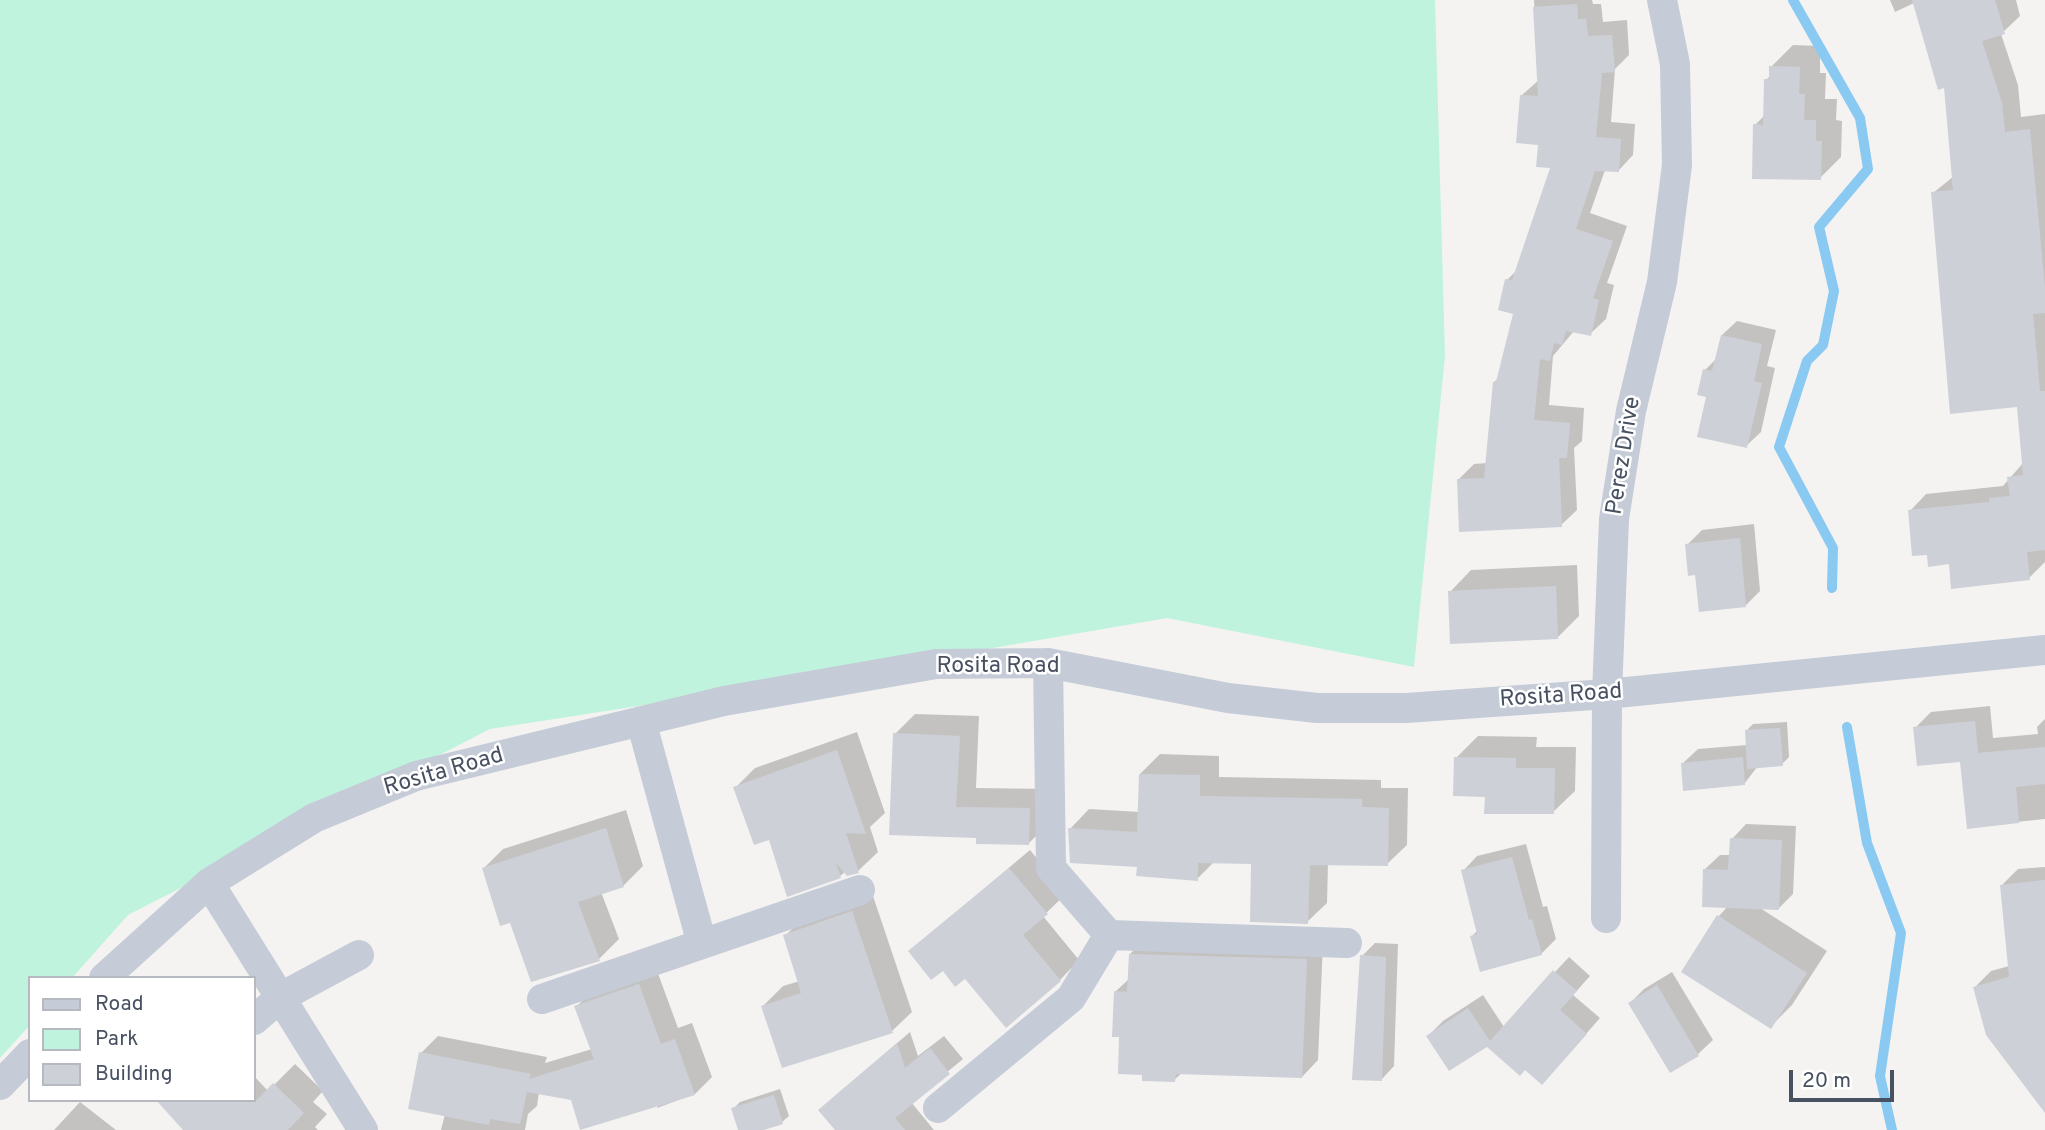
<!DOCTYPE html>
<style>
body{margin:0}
#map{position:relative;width:2045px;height:1130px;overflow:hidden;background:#f4f3f2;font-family:Overpass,sans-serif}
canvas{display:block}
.legend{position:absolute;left:28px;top:976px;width:228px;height:126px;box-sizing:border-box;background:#fff;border:2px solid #b6b9c0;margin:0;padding:9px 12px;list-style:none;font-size:21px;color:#485161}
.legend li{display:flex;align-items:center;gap:14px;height:35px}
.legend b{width:35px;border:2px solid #b6b9c0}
.scale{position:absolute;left:1789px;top:1070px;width:105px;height:32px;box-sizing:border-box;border:4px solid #485161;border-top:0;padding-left:9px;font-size:21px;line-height:24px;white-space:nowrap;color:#485161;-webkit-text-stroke:5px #fff;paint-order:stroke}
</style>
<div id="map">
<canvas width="2045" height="1130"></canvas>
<ul class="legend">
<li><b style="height:9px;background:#c5cbd7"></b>Road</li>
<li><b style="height:19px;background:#c0f3dd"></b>Park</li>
<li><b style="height:19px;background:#ced0d8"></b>Building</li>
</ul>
<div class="scale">20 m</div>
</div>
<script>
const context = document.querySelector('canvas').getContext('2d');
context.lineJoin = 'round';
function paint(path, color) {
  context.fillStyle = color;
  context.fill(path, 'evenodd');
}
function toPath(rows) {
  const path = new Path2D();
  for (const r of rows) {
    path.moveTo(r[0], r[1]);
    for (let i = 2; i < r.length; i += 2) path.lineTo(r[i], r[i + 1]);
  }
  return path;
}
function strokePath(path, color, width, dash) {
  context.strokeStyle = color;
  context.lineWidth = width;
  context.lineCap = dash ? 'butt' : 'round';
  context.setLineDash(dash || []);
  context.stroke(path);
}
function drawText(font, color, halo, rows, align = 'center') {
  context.font = font + ' Overpass,sans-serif';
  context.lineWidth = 5;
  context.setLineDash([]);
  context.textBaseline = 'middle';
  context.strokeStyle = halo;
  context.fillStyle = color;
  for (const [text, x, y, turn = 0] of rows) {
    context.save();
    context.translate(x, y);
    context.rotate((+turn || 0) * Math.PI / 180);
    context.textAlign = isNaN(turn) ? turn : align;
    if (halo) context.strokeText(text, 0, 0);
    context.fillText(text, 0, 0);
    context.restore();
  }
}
const green = toPath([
 [0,0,1435,0,1445,356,1414,667,1167,618,819,678,490,729,128,915,72,978,30,978,30,1025,0,1058]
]);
const shadow = toPath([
 [1534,0,1592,0,1593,4,1601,4,1603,22,1627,20,1629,55,1615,69,1611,122,1635,124,1633,155,1618,171,1605,170,1590,213,1627,226,1607,283,1614,285,1606,319,1590,334,1574,331,1553,356,1549,405,1584,408,1582,441,1574,448,1577,510,1561,525,1458,480,1474,464,1487,463,1494,382,1499,378,1515,312,1507,280,1518,269,1553,166,1540,143,1522,95,1539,80],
 [1890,0,2016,0,2020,16,2001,34,2018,85,2021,117,2045,114,2045,562,2029,578,1950,562,1928,553,1910,511,1926,494,2003,486,2023,463,2018,405,1933,193,1954,176,1945,86,1914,3,1895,12],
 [1793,45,1820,46,1820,73,1826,73,1825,99,1837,99,1836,120,1842,121,1841,157,1820,178,1755,125,1765,115,1766,80,1771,75,1771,67],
 [1737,321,1776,330,1767,366,1775,368,1761,432,1746,446,1708,396,1705,370,1717,358,1722,335],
 [1754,524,1760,591,1746,605,1696,573,1687,545,1702,530],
 [1577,565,1579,616,1557,638,1450,592,1471,570],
 [1990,706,1993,738,2038,734,2037,727,2045,719,2045,819,1968,827,1961,760,1915,728,1931,712],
 [915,714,979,716,976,788,1049,789,1049,823,1029,843,978,836,895,734],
 [1787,722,1789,757,1782,764,1758,766,1744,784,1683,763,1698,749,1747,745,1746,731,1753,724],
 [857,732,885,813,870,827,878,852,858,871,845,872,840,876,770,837,735,788,755,768],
 [1478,736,1537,737,1536,747,1576,747,1575,791,1553,812,1487,795,1456,758],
 [1160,754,1219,756,1219,777,1381,780,1381,788,1408,788,1407,845,1387,864,1328,863,1327,903,1307,922,1253,862,1215,861,1197,879,1138,865,1070,829,1089,809,1140,812,1140,774],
 [626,810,643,866,623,886,601,892,619,939,599,959,511,921,484,868,503,849],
 [1746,824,1796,826,1793,894,1778,909,1760,908,1827,951,1792,1005,1770,1027,1683,971,1719,916,1728,906,1705,869,1720,855,1731,855,1732,839],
 [1526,844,1543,907,1547,906,1556,939,1541,954,1472,936,1478,930,1463,871,1477,856],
 [1030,850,1066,894,1043,916,1079,960,1060,980,966,976,910,951],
 [2045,867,2045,1111,1975,987,1991,971,2009,966,2001,886,2018,869],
 [872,893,912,1012,892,1031,763,1006,783,986,800,981,785,936,805,916],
 [1147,938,1323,943,1318,1060,1302,1077,1182,1073,1174,1080,1144,1073,1121,1035,1115,992,1130,978,1130,954],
 [1375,943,1398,944,1394,1066,1381,1080,1362,956],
 [1569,957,1590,976,1573,995,1600,1018,1556,1068,1525,1068,1487,1045,1428,1036,1443,1021,1483,995,1504,1027],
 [656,968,678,1028,692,1023,712,1077,695,1094,657,1108,658,1104,572,1099,539,1092,537,1106,528,1114,525,1130,441,1130,445,1114,421,1053,438,1036,547,1057,545,1063,592,1049,576,1007,593,990],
 [1672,972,1713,1040,1698,1054,1671,1071,1630,1003,1644,989],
 [910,1032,918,1056,944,1036,963,1059,911,1102,934,1130,837,1130,834,1097],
 [295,1064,323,1091,313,1102,327,1114,315,1127,318,1130,186,1130,254,1100,254,1076,268,1091],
 [780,1089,789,1116,782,1122,758,1130,740,1130,733,1109,740,1102],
 [80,1102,116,1130,54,1130]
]);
const stream = toPath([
 [1793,0,1860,118,1868,169,1819,227,1834,291,1823,345,1807,361,1779,447,1833,548,1832,588],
 [1847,727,1867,843,1901,933,1880,1076,1892,1130]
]);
const building = toPath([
 [1912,0,1995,0,2005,34,1982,41,2002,103,2005,132,2030,129,2045,288,2045,313,2033,314,2040,391,2045,391,2045,550,2027,552,2030,580,1951,589,1949,564,1928,567,1927,555,1912,556,1908,510,1989,502,1989,498,2010,496,2007,477,2023,475,2017,407,1950,414,1931,192,1953,190,1944,88,1938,90],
 [1577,4,1578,19,1586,19,1588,36,1612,35,1615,72,1602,73,1596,137,1621,139,1619,172,1595,171,1576,229,1613,241,1593,298,1599,300,1591,336,1566,331,1562,345,1554,343,1550,361,1540,359,1534,420,1570,423,1567,458,1559,458,1562,527,1459,532,1457,479,1484,478,1493,382,1496,382,1513,314,1498,310,1505,279,1512,280,1550,168,1536,167,1538,145,1516,143,1520,95,1538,96,1533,7],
 [1769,66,1800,67,1799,94,1805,94,1804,120,1816,120,1816,141,1822,141,1821,180,1752,179,1753,124,1763,125,1764,79,1769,79],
 [1721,335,1762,344,1754,381,1762,383,1747,448,1697,437,1706,397,1697,395,1703,369,1712,371],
 [1740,538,1746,607,1699,612,1695,575,1688,576,1685,544],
 [1556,586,1558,639,1450,644,1448,591],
 [1975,721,1978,753,2045,747,2045,784,2016,787,2019,823,1967,829,1960,762,1917,766,1913,727],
 [1780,728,1783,766,1747,769,1745,730],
 [893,733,960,736,956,807,1030,808,1029,845,976,844,976,838,889,835],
 [837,750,866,834,846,833,859,873,847,876,836,863,841,878,787,897,769,840,754,845,733,787],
 [1454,757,1516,758,1516,768,1555,768,1554,814,1484,814,1485,797,1453,796],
 [1743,757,1745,785,1683,791,1681,763],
 [1139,774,1200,775,1200,796,1362,799,1362,807,1389,808,1388,866,1310,865,1308,924,1250,922,1251,864,1198,863,1198,881,1136,876,1137,867,1070,863,1068,828,1137,832],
 [606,828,624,887,578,902,600,961,531,982,510,923,500,926,482,868],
 [1730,838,1782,840,1779,910,1702,907,1703,869,1728,870],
 [1512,857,1529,920,1532,919,1542,955,1480,972,1470,936,1477,934,1461,870],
 [1009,868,1048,914,1023,935,1061,981,1006,1028,965,979,955,987,943,971,931,980,908,951],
 [2045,880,2045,1113,1986,1035,1973,987,2009,977,2000,885],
 [852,911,893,1033,782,1068,761,1006,801,993,783,935],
 [1717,915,1807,973,1771,1029,1681,972],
 [1129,954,1307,959,1302,1078,1176,1074,1175,1082,1142,1081,1142,1075,1118,1074,1119,1037,1112,1037,1114,991,1127,992],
 [1360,955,1386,957,1382,1081,1352,1080],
 [1553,970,1577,991,1560,1010,1587,1034,1542,1085,1525,1070,1520,1076,1487,1047,1449,1071,1426,1036,1468,1008,1490,1041],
 [639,984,661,1044,675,1039,695,1095,580,1130,571,1100,527,1092,520,1124,490,1119,489,1125,408,1109,419,1052,531,1074,529,1079,594,1059,574,1006],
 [1657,985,1699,1056,1670,1073,1628,1003],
 [897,1043,905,1068,930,1048,950,1074,895,1118,905,1130,835,1130,818,1110],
 [273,1083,304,1113,288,1130,183,1130,156,1100,257,1100],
 [774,1095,783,1124,764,1130,738,1130,731,1108]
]);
const minor = toPath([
 [1048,663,1051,868,1109,935,1347,943],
 [641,721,702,944,860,890],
 [209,883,363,1130],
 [1606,918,1607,694,1614,519,1631,411,1662,282,1677,165,1675,64,1662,0],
 [104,978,209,883,314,818,416,776,724,701,936,664,1048,663,1228,698,1317,708,1406,708,1607,694,2045,650],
 [542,999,702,944],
 [254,1020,281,997,359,955],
 [0,1085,30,1054],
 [938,1108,1071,998,1109,935]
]);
const streetNames = [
 ["Perez Drive",1625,456,-81],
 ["Rosita Road",998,667],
 ["Rosita Road",1561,697,-4],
 ["Rosita Road",444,773,-16]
];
paint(green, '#c0f3dd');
paint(shadow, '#0003');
strokePath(stream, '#8ac9f2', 10);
paint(building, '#ced0d8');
strokePath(minor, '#c5cbd7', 30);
drawText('23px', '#485161', '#fff', streetNames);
</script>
